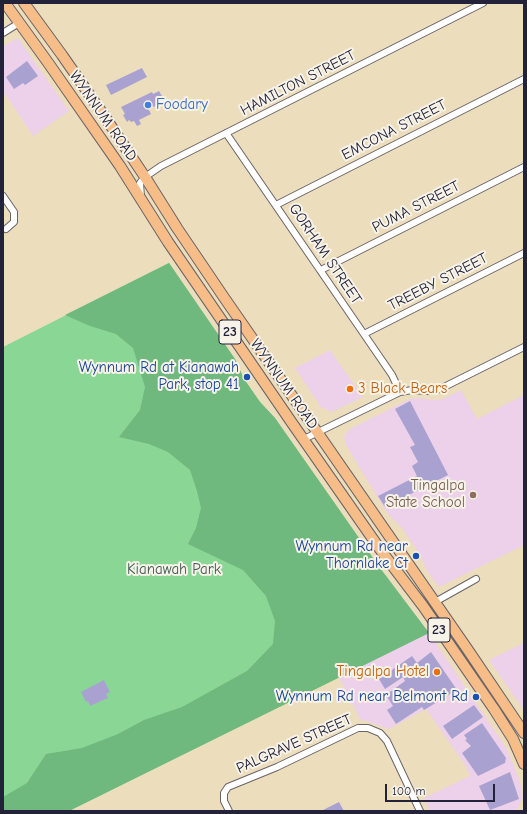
<!DOCTYPE html>
<style>
body{margin:0}
#map{position:relative;width:527px;height:814px;overflow:hidden;background:#ecdebc;font-family:"Comic Neue",sans-serif}
canvas{display:block}
.frame{position:absolute;inset:0;border:4px solid #22223b;pointer-events:none}
.scale{position:absolute;left:385px;top:784px;width:110px;height:18px;box-sizing:border-box;border:2px solid #22223b;border-top:0;padding-left:5px;font-size:12px;line-height:14px;white-space:nowrap;color:#22223b;-webkit-text-stroke:3px #f7f3e8;paint-order:stroke}
</style>
<div id="map">
<canvas width="527" height="814"></canvas>
<div class="frame"></div>
<div class="scale">100 m</div>
</div>
<script>
const context = document.querySelector('canvas').getContext('2d');
context.lineJoin = 'round';
function paint(path, color) {
  context.fillStyle = color;
  context.fill(path, 'evenodd');
}
function toPath(rows) {
  const path = new Path2D();
  for (const r of rows) {
    path.moveTo(r[0], r[1]);
    for (let i = 2; i < r.length; i += 2) path.lineTo(r[i], r[i + 1]);
  }
  return path;
}
function strokePath(path, color, width, dash) {
  context.strokeStyle = color;
  context.lineWidth = width;
  context.lineCap = dash ? 'butt' : 'round';
  context.setLineDash(dash || []);
  context.stroke(path);
}
function drawText(font, color, halo, rows, align = 'center') {
  context.font = font + ' "Comic Neue",sans-serif';
  context.lineWidth = 4;
  context.setLineDash([]);
  context.textBaseline = 'middle';
  context.strokeStyle = halo;
  context.fillStyle = color;
  for (const [text, x, y, turn = 0] of rows) {
    context.save();
    context.translate(x, y);
    context.rotate((+turn || 0) * Math.PI / 180);
    context.textAlign = isNaN(turn) ? turn : align;
    if (halo) context.strokeText(text, 0, 0);
    context.fillText(text, 0, 0);
    context.restore();
  }
}
const built = toPath([
 [18,38,69,111,33,136,3,91,3,46],
 [330,350,363,397,332,412,321,407,295,368],
 [461,390,477,419,524,395,524,545,439,587,427,571,421,556,402,528,387,513,346,445,344,438,346,433,350,429,410,399,416,398,436,400,443,399],
 [429,633,507,749,520,781,523,799,516,811,430,811,424,798,470,776,465,765,426,709,389,729,360,719,339,677],
 [524,643,524,708,521,706,489,660]
]);
const green = toPath([
 [169,263,235,359,244,379,260,402,275,418,380,568,429,633,69,811,3,811,3,347]
]);
const forest = toPath([
 [169,263,235,359,244,379,260,402,275,418,380,568,429,633,69,811,3,811,3,797,27,783,46,754,82,748,118,734,144,720,182,707,247,671,273,644,275,621,266,596,243,570,188,544,196,528,201,508,197,491,190,470,168,452,149,444,119,437,140,410,145,387,133,348,116,334,90,326,65,315]
]);
const building = toPath([
 [27,61,38,76,25,85,23,83,14,89,6,77],
 [142,68,147,77,111,95,106,85],
 [159,91,166,103,164,104,162,103,154,107,153,106,148,108,151,114,139,120,141,124,137,126,134,121,131,122,129,120,127,122,123,115,125,114,121,107,152,92,153,94],
 [410,401,448,475,385,507,378,496,417,476,412,466,418,462,410,447,415,445,395,409],
 [431,652,457,690,424,710,422,707,396,724,387,710,393,706,386,695,405,681,403,677,385,689,379,679,412,656,417,663],
 [104,680,110,692,106,694,108,698,90,706,88,701,86,702,81,692],
 [474,705,483,717,452,739,443,726],
 [482,723,506,758,505,763,478,776,462,753,471,746,465,740,467,739,464,735],
 [510,772,519,799,490,810,479,786],
 [339,802,344,811,321,811]
]);
const street = toPath([
 [3,33,19,23],
 [226,133,392,375,400,392],
 [3,196,14,212,14,222,6,229],
 [141,197,140,183,145,177,161,166,483,3],
 [276,205,524,79],
 [321,270,524,167],
 [364,334,524,253],
 [304,439,400,392,412,390,427,391,440,389,524,347],
 [435,602,476,579],
 [229,811,224,801,224,793,228,787,277,767,358,728,368,728,380,733,387,741,420,811]
]);
const primary = toPath([
 [5,3,49,64,120,166,168,242,292,423,382,552,423,606,494,709,513,739,524,764],
 [24,3,62,55,107,120,145,177,177,228,223,296,468,650,524,733]
]);
const markers = [
 [148,105,4,"#3f7fe0"],
 [247,377,4,"#1a4fb4"],
 [350,389,4,"#e8710a"],
 [473,495,4,"#8d6e63"],
 [416,556,4,"#1a4fb4"],
 [437,672,4,"#e8710a"],
 [476,697,4,"#1a4fb4"]
];
const shields = [
 [230,332,22],
 [439,630,22]
];
const shieldNames = [
 ["23",230,332],
 ["23",439,630]
];
const streetNames = [
 ["HAMILTON STREET",298,83,-27],
 ["WYNNUM ROAD",103,116,55],
 ["EMCONA STREET",394,130,-27],
 ["PUMA STREET",416,207,-27],
 ["GORHAM STREET",325,254,56],
 ["TREEBY STREET",438,282,-27],
 ["WYNNUM ROAD",284,384,55],
 ["PALGRAVE STREET",294,744,-24]
];
const shopNames = [
 ["Foodary",156,105]
];
const transitNames = [
 ["Wynnum Rd at Kianawah",239,368],
 ["Park, stop 41",239,385],
 ["Wynnum Rd near",408,547],
 ["Thornlake Ct",408,564],
 ["Wynnum Rd near Belmont Rd",468,697]
];
const foodNames = [
 ["3 Black Bears",358,389],
 ["Tingalpa Hotel",429,672,"right"]
];
const educationNames = [
 ["Tingalpa",465,486],
 ["State School",465,503]
];
const parkNames = [
 ["Kianawah Park",174,570]
];
paint(built, '#edd0e9');
paint(green, '#8ad795');
paint(forest, '#6fb87e');
paint(building, '#a9a2d1');
strokePath(street, '#696468', 8);
strokePath(primary, '#696468', 12);
strokePath(street, '#fff', 6);
strokePath(primary, '#f7bd88', 10);
for (const [x, y, r, color] of markers) {
  const dot = new Path2D();
  dot.arc(x, y, r, 0, 2 * Math.PI);
  context.fillStyle = color;
  context.fill(dot);
  strokePath(dot, '#f7f3e8', 1.5);
}
for (const [x, y, w] of shields) {
  const box = new Path2D();
  box.roundRect(x - w / 2, y - 12, w, 24, 3);
  context.fillStyle = '#f7f3e8';
  context.fill(box);
  strokePath(box, '#22223b', 1);
}
drawText('bold 14px', '#22223b', null, shieldNames);
drawText('15px', '#22223b', '#f7f3e8', streetNames);
drawText('15px', '#366cbe', '#f7f3e8', shopNames, 'left');
drawText('15px', '#164399', '#f7f3e8', transitNames, 'right');
drawText('15px', '#c56008', '#f7f3e8', foodNames, 'left');
drawText('15px', '#785e54', '#f7f3e8', educationNames, 'right');
drawText('15px', '#415856', '#f7f3e8', parkNames);
</script>
